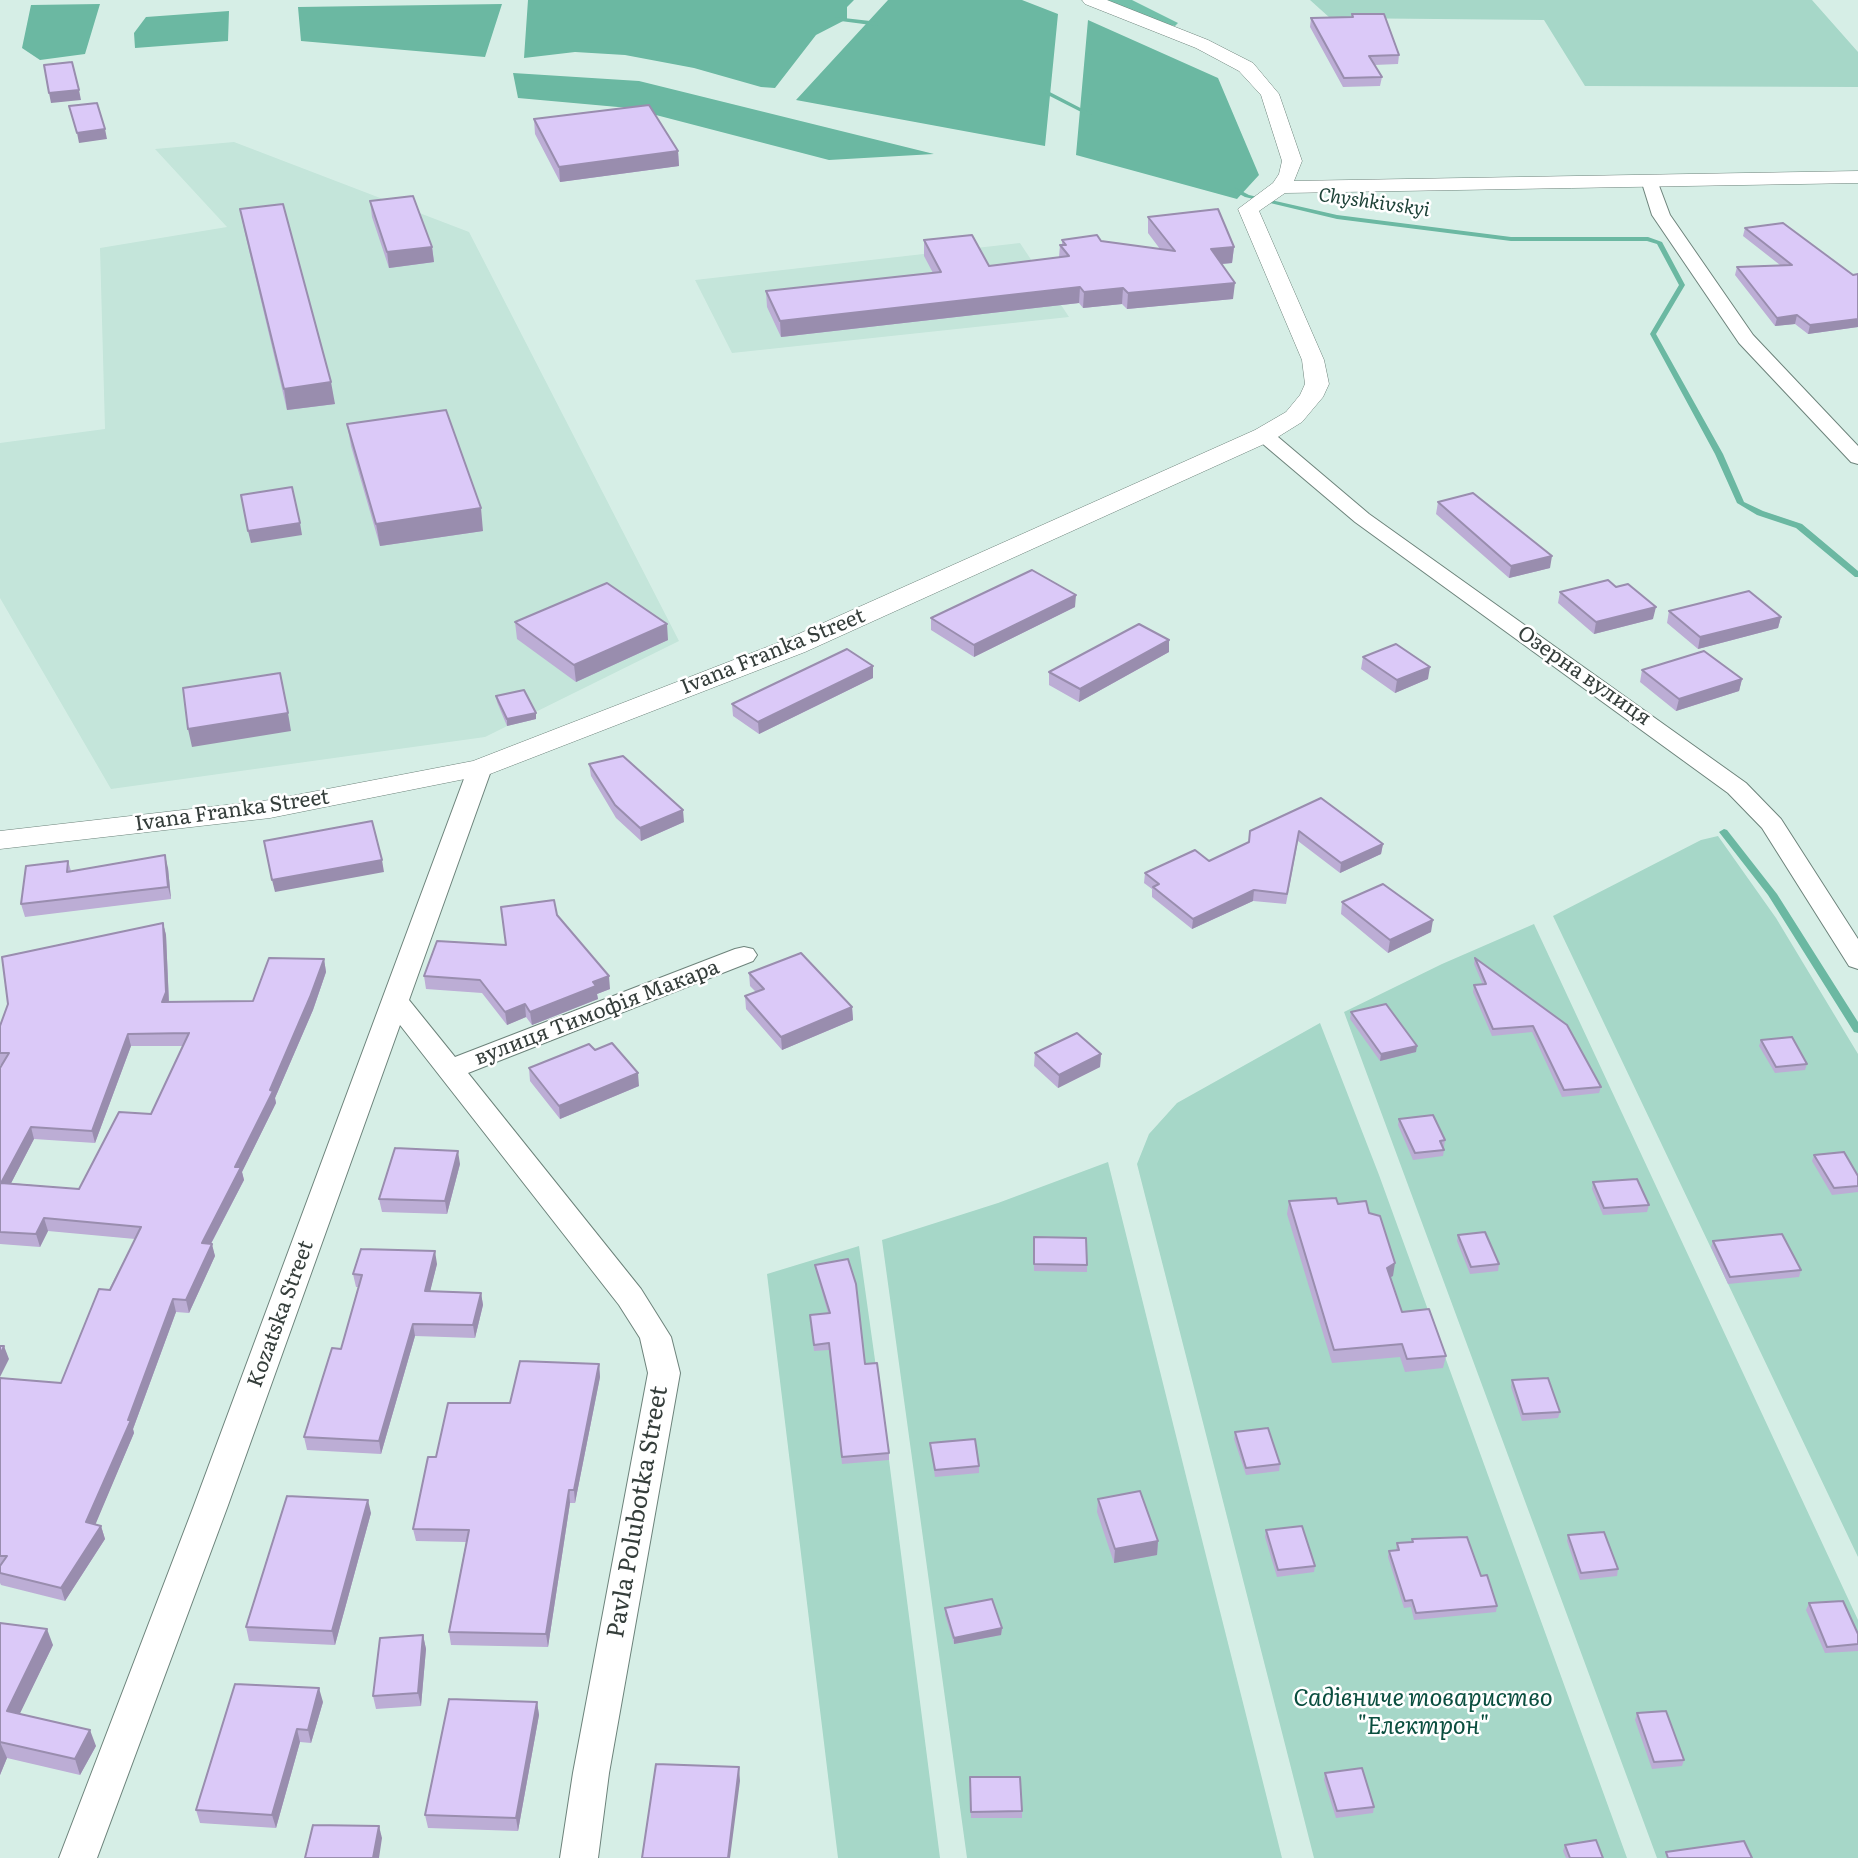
<!DOCTYPE html>
<meta charset="utf-8">
<style>
body{margin:0}
canvas{display:block;background:#d6eee6}
</style>
<canvas width="1858" height="1858"></canvas>
<script>
const context = document.querySelector('canvas').getContext('2d');
context.lineJoin = 'round';
function paint(path, color) {
  context.fillStyle = color;
  context.fill(path, 'evenodd');
}
function toPath(rows) {
  const path = new Path2D();
  for (const r of rows) {
    path.moveTo(r[0], r[1]);
    for (let i = 2; i < r.length; i += 2) path.lineTo(r[i], r[i + 1]);
  }
  return path;
}
function strokePath(path, color, width, dash) {
  context.strokeStyle = color;
  context.lineWidth = width;
  context.lineCap = dash ? 'butt' : 'round';
  context.setLineDash(dash || []);
  context.stroke(path);
}
function drawText(font, color, halo, rows, align = 'center') {
  context.font = font + ' Literata,serif';
  context.lineWidth = 5;
  context.setLineDash([]);
  context.textBaseline = 'middle';
  context.strokeStyle = halo;
  context.fillStyle = color;
  for (const [text, x, y, turn = 0] of rows) {
    context.save();
    context.translate(x, y);
    context.rotate((+turn || 0) * Math.PI / 180);
    context.textAlign = isNaN(turn) ? turn : align;
    if (halo) context.strokeText(text, 0, 0);
    context.fillText(text, 0, 0);
    context.restore();
  }
}
const built = toPath([
 [234,142,469,232,679,641,485,737,111,789,0,598,0,443,105,429,100,248,227,227,155,149],
 [1020,243,1069,317,732,353,695,280]
]);
const green = toPath([
 [1310,0,1812,0,1858,52,1858,87,1585,86,1544,20,1330,18],
 [1718,836,1776,918,1858,1054,1858,1557,1553,916,1701,840],
 [1534,924,1858,1620,1858,1858,1657,1858,1344,1012,1442,964],
 [1320,1023,1379,1175,1627,1858,1314,1858,1137,1164,1149,1134,1177,1103],
 [1108,1162,1187,1480,1282,1858,967,1858,882,1240,998,1203],
 [859,1246,889,1460,940,1858,838,1858,767,1274]
]);
const forest = toPath([
 [1104,0,1132,0,1178,23,1175,26,1160,23]
]);
const water = toPath([
 [528,0,854,0,847,7,847,19,816,35,775,88,761,87,694,68,625,55,575,52,524,58],
 [888,0,1022,0,1058,14,1045,146,796,100],
 [100,4,85,54,40,60,22,48,31,5],
 [502,4,485,57,301,41,298,7],
 [229,11,228,41,135,48,134,33,146,17],
 [1088,20,1218,78,1259,175,1237,199,1076,155],
 [513,73,639,81,934,154,829,160,629,108,518,98]
]);
const stream = toPath([
 [835,17,879,22,882,24,879,26,833,20,833,18,835,17],
 [1038,88,1042,88,1092,114,1087,115,1038,90,1038,88],
 [1228,186,1232,186,1249,195,1337,215,1511,237,1648,237,1662,242,1685,285,1656,334,1723,454,1744,502,1763,511,1802,524,1858,571,1858,577,1855,577,1796,528,1757,515,1737,503,1715,454,1650,334,1679,285,1657,244,1647,241,1511,241,1337,219,1245,197,1228,188,1228,186],
 [1724,829,1727,830,1777,894,1858,1022,1858,1033,1854,1032,1768,895,1719,832,1724,829]
]);
const minor = toPath([
 [1650,178,1658,183,1670,215,1753,335,1858,446,1858,464,1851,462,1739,343,1652,215,1642,183,1650,178],
 [1264,429,1271,431,1369,514,1746,783,1781,819,1858,939,1858,969,1849,966,1762,828,1728,793,1355,522,1257,439,1254,435,1257,431,1264,429],
 [480,761,489,763,492,768,409,1000,455,1057,735,949,744,947,753,949,757,955,753,961,468,1073,641,1289,671,1337,680,1373,609,1773,598,1858,560,1858,573,1773,648,1373,640,1338,619,1305,400,1025,227,1508,97,1858,59,1858,193,1508,468,768,471,763,480,761]
]);
const tertiary = toPath([
 [1082,0,1107,0,1208,40,1253,63,1279,94,1302,161,1294,181,1858,171,1858,183,1285,193,1259,211,1324,360,1329,384,1323,397,1302,422,1273,440,805,652,490,774,270,818,0,849,0,831,270,800,473,761,785,640,1255,430,1286,412,1300,395,1305,384,1302,360,1238,209,1273,183,1279,174,1282,161,1261,95,1239,71,1196,48,1085,4,1082,0]
]);
const wall = toPath([
 [1352,14,1399,55,1398,64,1374,65,1382,77,1380,86,1343,87,1310,27,1311,18,1351,17],
 [534,119,678,151,679,166,560,182,535,134],
 [370,201,432,247,434,262,389,268,372,217],
 [240,209,335,404,287,410,244,229],
 [1148,217,1234,247,1232,263,1221,264,1233,299,1127,309,1122,304,1083,308,1079,303,781,337,767,307,766,291,933,273,924,256,924,240,989,266,1059,257,1060,245,1062,245,1062,240,1101,241,1160,249,1148,233],
 [1745,228,1853,275,1858,274,1858,327,1808,334,1795,324,1775,326,1735,275,1737,267,1780,265,1743,236],
 [347,424,483,531,380,546,351,446],
 [1438,502,1550,568,1509,578,1436,514],
 [1616,587,1653,619,1594,634,1558,603,1560,592],
 [1075,607,974,657,931,630,931,618],
 [1669,611,1781,617,1778,628,1698,649,1667,623],
 [515,622,668,640,576,682,517,639],
 [1169,652,1079,702,1049,685,1049,672],
 [1363,657,1428,679,1395,693,1361,669],
 [1642,670,1742,679,1739,691,1676,711,1640,682],
 [873,678,759,734,733,716,732,704],
 [496,696,536,713,536,719,507,726,497,702],
 [589,764,684,822,641,841,616,818,591,776],
 [1321,798,1383,844,1381,854,1340,873,1298,841,1286,904,1253,901,1192,929,1152,897,1152,889,1144,883,1145,873,1209,861,1249,842],
 [68,861,71,871,168,868,171,899,25,917,21,904],
 [1342,902,1431,932,1388,953,1341,914],
 [557,915,610,989,597,994,598,999,532,1025,526,1017,507,1025,482,993,426,989,424,976,506,945],
 [163,923,166,935,169,1002,253,1001,324,959,326,972,313,1010,275,1098,276,1103,242,1172,244,1180,211,1244,215,1256,189,1313,176,1312,133,1429,134,1433,95,1524,101,1526,105,1539,65,1601,1,1585,0,1583,0,1378,61,1383,135,1239,48,1231,40,1247,0,1244,0,1068,1,1065,0,1065,0,1026],
 [131,1046,183,1046,151,1114,79,1189,11,1183,34,1139,95,1143],
 [1475,958,1601,1087,1599,1093,1562,1097,1532,1032,1492,1036,1473,992,1474,985,1483,985,1474,964],
 [749,973,852,1007,853,1020,782,1050,746,1009,745,996,756,992,750,986],
 [1351,1012,1416,1052,1380,1061,1350,1019],
 [1761,1040,1807,1064,1805,1070,1775,1073,1759,1046],
 [595,1050,639,1086,560,1119,530,1081,529,1068],
 [1035,1053,1101,1054,1100,1067,1058,1088,1034,1066],
 [1399,1119,1445,1140,1444,1147,1443,1147,1444,1150,1443,1156,1413,1160,1398,1125],
 [1814,1155,1858,1176,1858,1192,1832,1195,1812,1161],
 [460,1164,447,1214,382,1212,379,1199],
 [1593,1182,1649,1205,1647,1212,1603,1215,1592,1189],
 [1289,1201,1338,1204,1369,1213,1393,1276,1390,1277,1402,1312,1446,1356,1443,1368,1405,1372,1400,1357,1332,1363,1287,1214],
 [1458,1235,1499,1264,1498,1271,1470,1274,1457,1241],
 [1034,1237,1087,1265,1087,1272,1034,1271],
 [1713,1241,1801,1270,1799,1277,1728,1284,1711,1247],
 [437,1264,430,1291,481,1293,483,1305,475,1338,415,1336,381,1454,307,1450,304,1437,341,1349,359,1287,356,1287,353,1274],
 [815,1265,865,1364,889,1453,889,1460,842,1464,829,1350,814,1351,811,1322,828,1313,816,1271],
 [599,1364,600,1377,575,1503,570,1503,548,1647,451,1645,449,1632,466,1542,416,1541,413,1529,436,1457,510,1403],
 [1512,1380,1560,1412,1558,1418,1522,1421,1511,1387],
 [1235,1432,1280,1464,1279,1471,1246,1475,1234,1439],
 [930,1443,979,1466,979,1473,935,1477],
 [1098,1499,1158,1541,1157,1555,1114,1563,1097,1512],
 [371,1513,335,1645,249,1641,246,1627],
 [1266,1530,1315,1566,1314,1572,1277,1577,1265,1537],
 [1568,1535,1618,1569,1617,1576,1580,1580,1567,1541],
 [1412,1539,1481,1576,1497,1606,1496,1612,1414,1620,1411,1607,1404,1608,1388,1557,1389,1551,1396,1550,1397,1543,1412,1542],
 [1809,1603,1858,1634,1858,1651,1825,1653,1806,1610],
 [945,1608,1002,1628,1001,1635,954,1644,945,1615],
 [0,1623,53,1645,19,1714,96,1746,80,1775,7,1758,0,1775],
 [423,1635,426,1649,421,1706,376,1709,373,1696],
 [323,1702,311,1743,300,1742,276,1828,200,1823,196,1810],
 [537,1702,539,1715,518,1831,428,1828,425,1815],
 [1637,1713,1684,1760,1682,1766,1652,1769,1635,1720],
 [1325,1773,1374,1807,1373,1813,1336,1818,1324,1780],
 [970,1777,1022,1811,1022,1818,971,1818],
 [1565,1845,1603,1858,1566,1858,1563,1851]
]);
const shadedWall = toPath([
 [79,90,81,100,51,103,49,93],
 [105,129,107,139,79,143,77,133],
 [678,151,679,166,560,182,559,167],
 [432,247,434,262,389,268,387,252],
 [1234,247,1232,263,1210,265,1211,249],
 [1235,283,1233,299,1127,309,1128,293],
 [1080,287,1079,303,781,337,780,321],
 [1123,288,1122,304,1083,308,1084,292],
 [1797,315,1795,324,1775,326,1777,318],
 [1858,319,1858,327,1808,334,1810,325],
 [331,382,335,404,287,410,284,389],
 [481,508,483,531,380,546,376,524],
 [300,523,302,535,251,543,248,531],
 [1552,556,1550,568,1509,578,1511,566],
 [1076,595,1075,607,974,657,974,645],
 [1656,607,1653,619,1594,634,1596,622],
 [1781,617,1778,628,1698,649,1700,637],
 [667,624,668,640,576,682,574,665],
 [1169,640,1169,652,1079,702,1080,689],
 [873,666,873,678,759,734,758,722],
 [1430,667,1428,679,1395,693,1397,680],
 [1742,679,1739,691,1676,711,1679,699],
 [288,713,291,731,192,747,188,729],
 [536,713,536,719,507,726,507,719],
 [683,810,684,822,641,841,640,828],
 [1383,844,1381,854,1340,873,1341,863],
 [165,855,168,868,171,899,168,887],
 [382,860,384,872,275,892,272,880],
 [1254,890,1253,901,1192,929,1193,919],
 [1433,920,1431,932,1388,953,1390,940],
 [163,923,166,935,169,1005,162,1002],
 [324,959,326,972,313,1010,275,1098,276,1103,242,1172,244,1180,205,1255,202,1243,270,1090],
 [609,976,610,989,597,994,598,999,532,1025,530,1012,593,982],
 [525,1004,526,1017,507,1025,505,1012],
 [852,1007,853,1020,782,1050,781,1037],
 [128,1034,131,1046,95,1143,92,1131],
 [1417,1046,1416,1052,1380,1061,1381,1054],
 [1101,1054,1100,1067,1058,1088,1059,1075],
 [638,1073,639,1086,560,1119,559,1106],
 [31,1127,34,1139,5,1195,1,1183],
 [458,1151,460,1164,447,1214,445,1201],
 [44,1218,48,1231,40,1247,36,1234],
 [212,1244,215,1256,189,1313,186,1300],
 [435,1251,437,1264,427,1304,425,1291],
 [1395,1263,1393,1276,1385,1280,1387,1268],
 [481,1293,483,1305,475,1338,473,1325],
 [173,1299,176,1312,133,1429,134,1433,91,1535,86,1522,128,1420],
 [413,1324,415,1336,381,1454,379,1441],
 [4,1346,9,1359,0,1377,0,1355],
 [599,1364,600,1377,575,1503,574,1490],
 [569,1490,570,1503,548,1647,546,1634],
 [368,1500,371,1513,335,1645,332,1631],
 [101,1526,105,1539,65,1601,61,1588],
 [1158,1541,1157,1555,1114,1563,1115,1549],
 [1002,1628,1001,1635,954,1644,954,1638],
 [47,1629,53,1645,13,1728,7,1711],
 [423,1635,426,1649,421,1706,418,1693],
 [319,1688,323,1702,311,1743,308,1730],
 [537,1702,539,1715,518,1831,516,1818],
 [297,1729,300,1742,276,1828,272,1815],
 [90,1730,96,1746,80,1775,75,1759],
 [0,1742,7,1758,0,1775],
 [739,1767,740,1781,730,1858,728,1858],
 [379,1826,382,1838,379,1858,373,1858]
]);
const building = toPath([
 [1352,14,1384,14,1399,55,1369,56,1382,77,1344,78,1311,18,1353,17,1352,14],
 [72,62,79,90,49,93,44,65,72,62],
 [97,103,105,129,77,133,69,106,97,103],
 [649,105,678,151,559,167,534,119,649,105],
 [413,196,432,247,387,252,370,201,413,196],
 [283,204,331,382,284,389,240,209,283,204],
 [1218,209,1234,247,1211,249,1235,283,1128,293,1123,288,1084,292,1080,287,780,321,766,291,941,272,924,240,972,235,989,266,1069,256,1060,245,1066,245,1062,240,1097,235,1101,241,1175,251,1148,217,1218,209],
 [1783,223,1853,275,1858,274,1858,319,1810,325,1797,315,1777,318,1737,267,1792,265,1745,228,1783,223],
 [446,410,481,508,376,524,347,424,446,410],
 [292,487,300,523,248,531,241,495,292,487],
 [1473,493,1552,556,1511,566,1438,502,1473,493],
 [1032,570,1076,595,974,645,931,618,1032,570],
 [1608,580,1616,587,1628,584,1656,607,1596,622,1560,592,1608,580],
 [607,583,667,624,574,665,515,622,607,583],
 [1749,591,1781,617,1700,637,1669,611,1749,591],
 [1139,624,1169,640,1080,689,1049,672,1139,624],
 [1396,644,1430,667,1397,680,1363,657,1396,644],
 [847,649,873,666,758,722,732,704,847,649],
 [1704,651,1742,679,1679,699,1642,670,1704,651],
 [280,673,288,713,188,729,183,688,280,673],
 [524,690,536,713,507,719,496,696,524,690],
 [623,756,683,810,640,828,615,805,589,764,623,756],
 [1321,798,1383,844,1341,863,1299,831,1287,894,1254,890,1193,919,1153,887,1159,884,1145,873,1195,850,1209,861,1249,842,1250,831,1321,798],
 [372,821,382,860,272,880,264,841,372,821],
 [165,855,168,887,21,904,26,866,68,861,67,872,165,855],
 [1383,884,1433,920,1390,940,1342,902,1383,884],
 [554,900,557,915,609,976,593,982,596,986,530,1012,525,1004,505,1012,480,980,424,976,437,941,506,945,501,907,554,900],
 [163,923,166,992,162,1002,253,1001,269,958,324,959,310,997,270,1090,273,1091,235,1167,241,1167,202,1243,212,1244,186,1300,173,1299,128,1420,131,1420,86,1522,101,1526,61,1588,0,1573,0,1566,7,1556,0,1556,0,1378,61,1383,99,1289,110,1290,141,1227,44,1218,36,1234,0,1232,0,1068,9,1053,0,1053,0,1026,8,1004,2,957,163,923],
 [189,1033,151,1114,119,1112,79,1189,1,1183,31,1127,92,1131,128,1034,189,1033],
 [801,953,852,1007,781,1037,745,996,764,989,749,973,801,953],
 [1475,958,1567,1025,1601,1087,1564,1090,1533,1026,1493,1029,1474,985,1486,984,1475,958],
 [1386,1004,1417,1046,1381,1054,1351,1012,1386,1004],
 [1077,1033,1101,1054,1059,1075,1035,1053,1077,1033],
 [1792,1037,1807,1064,1776,1067,1761,1040,1792,1037],
 [612,1043,638,1073,559,1106,529,1068,589,1044,595,1050,612,1043],
 [1433,1115,1445,1140,1440,1141,1444,1150,1415,1153,1399,1119,1433,1115],
 [395,1148,458,1151,445,1201,379,1199,395,1148],
 [1844,1152,1858,1176,1858,1186,1834,1188,1814,1155,1844,1152],
 [1637,1179,1649,1205,1604,1208,1593,1182,1637,1179],
 [1336,1198,1338,1204,1366,1201,1369,1213,1380,1216,1395,1263,1387,1268,1402,1312,1429,1309,1446,1356,1407,1359,1402,1344,1334,1350,1289,1201,1336,1198],
 [1485,1232,1499,1264,1471,1267,1458,1235,1485,1232],
 [1782,1234,1801,1270,1730,1277,1713,1241,1782,1234],
 [1034,1237,1086,1238,1087,1265,1034,1264,1034,1237],
 [361,1249,435,1251,425,1291,481,1293,473,1325,413,1324,379,1441,304,1437,332,1348,341,1349,362,1275,353,1274,361,1249],
 [848,1259,856,1284,865,1364,877,1363,889,1453,842,1457,829,1343,814,1345,810,1315,830,1313,815,1265,848,1259],
 [0,1346,4,1346,0,1355,0,1346],
 [520,1361,599,1364,574,1490,569,1490,546,1634,449,1632,469,1530,413,1529,428,1457,436,1457,448,1403,510,1403,520,1361],
 [1548,1378,1560,1412,1523,1414,1512,1380,1548,1378],
 [1268,1428,1280,1464,1246,1468,1235,1432,1268,1428],
 [975,1439,979,1466,935,1470,930,1443,975,1439],
 [1140,1491,1158,1541,1115,1549,1098,1499,1140,1491],
 [287,1496,368,1500,332,1631,246,1627,287,1496],
 [1302,1526,1315,1566,1278,1570,1266,1530,1302,1526],
 [1604,1532,1618,1569,1581,1573,1568,1535,1604,1532],
 [1467,1537,1481,1576,1487,1575,1497,1606,1416,1613,1412,1600,1405,1601,1389,1551,1399,1550,1397,1543,1413,1542,1412,1539,1467,1537],
 [992,1599,1002,1628,954,1638,945,1608,992,1599],
 [1843,1601,1858,1634,1858,1644,1827,1647,1809,1603,1843,1601],
 [0,1623,47,1629,7,1711,90,1730,75,1759,0,1742,0,1743,0,1623],
 [423,1635,418,1693,373,1696,380,1638,423,1635],
 [235,1684,319,1688,308,1730,297,1729,272,1815,196,1810,235,1684],
 [449,1699,537,1702,516,1818,425,1815,449,1699],
 [1666,1711,1684,1760,1654,1762,1637,1713,1666,1711],
 [656,1764,739,1767,728,1858,642,1858,656,1764],
 [1362,1768,1374,1807,1337,1811,1325,1773,1362,1768],
 [970,1777,1020,1777,1022,1811,971,1812,970,1777],
 [313,1825,379,1826,373,1858,305,1858,313,1825],
 [1596,1840,1603,1858,1570,1858,1565,1845,1596,1840],
 [1744,1841,1752,1858,1668,1858,1666,1852,1744,1841]
]);
const farWaternames = [
 ["Chyshkivskyi",1374,203,8]
];
const streetNames = [
 ["Ivana Franka Street",773,652,-22],
 ["Озерна вулиця",1584,676,35],
 ["Ivana Franka Street",232,811,-8],
 ["вулиця Тимофія Макара",597,1013,-21],
 ["Kozatska Street",281,1314,-70]
];
const nearStreetnames = [
 ["Pavla Polubotka Street",638,1512,-80]
];
const nearParknames = [
 ["Садівниче товариство",1423,1699],
 ["\"Електрон\"",1423,1727]
];
paint(built, '#c4e5da');
paint(green, '#a6d7c8');
paint(forest, '#73c0aa');
paint(water, '#6bb8a2');
paint(stream, '#6bb8a2');
strokePath(minor, '#6d837b', 2);
strokePath(tertiary, '#6d837b', 1);
paint(minor, '#fff');
paint(tertiary, '#fff');
paint(wall, '#bcadd5');
paint(shadedWall, '#998dae');
paint(building, '#dbc9f8');
strokePath(building, '#998dae', 2);
drawText('italic 19px', '#1e4238', '#fff', farWaternames);
drawText('21px', '#353e3b', '#fff', streetNames);
drawText('24px', '#353e3b', '#fff', nearStreetnames);
drawText('italic 24px', '#0a4e3f', '#fff', nearParknames);
</script>
